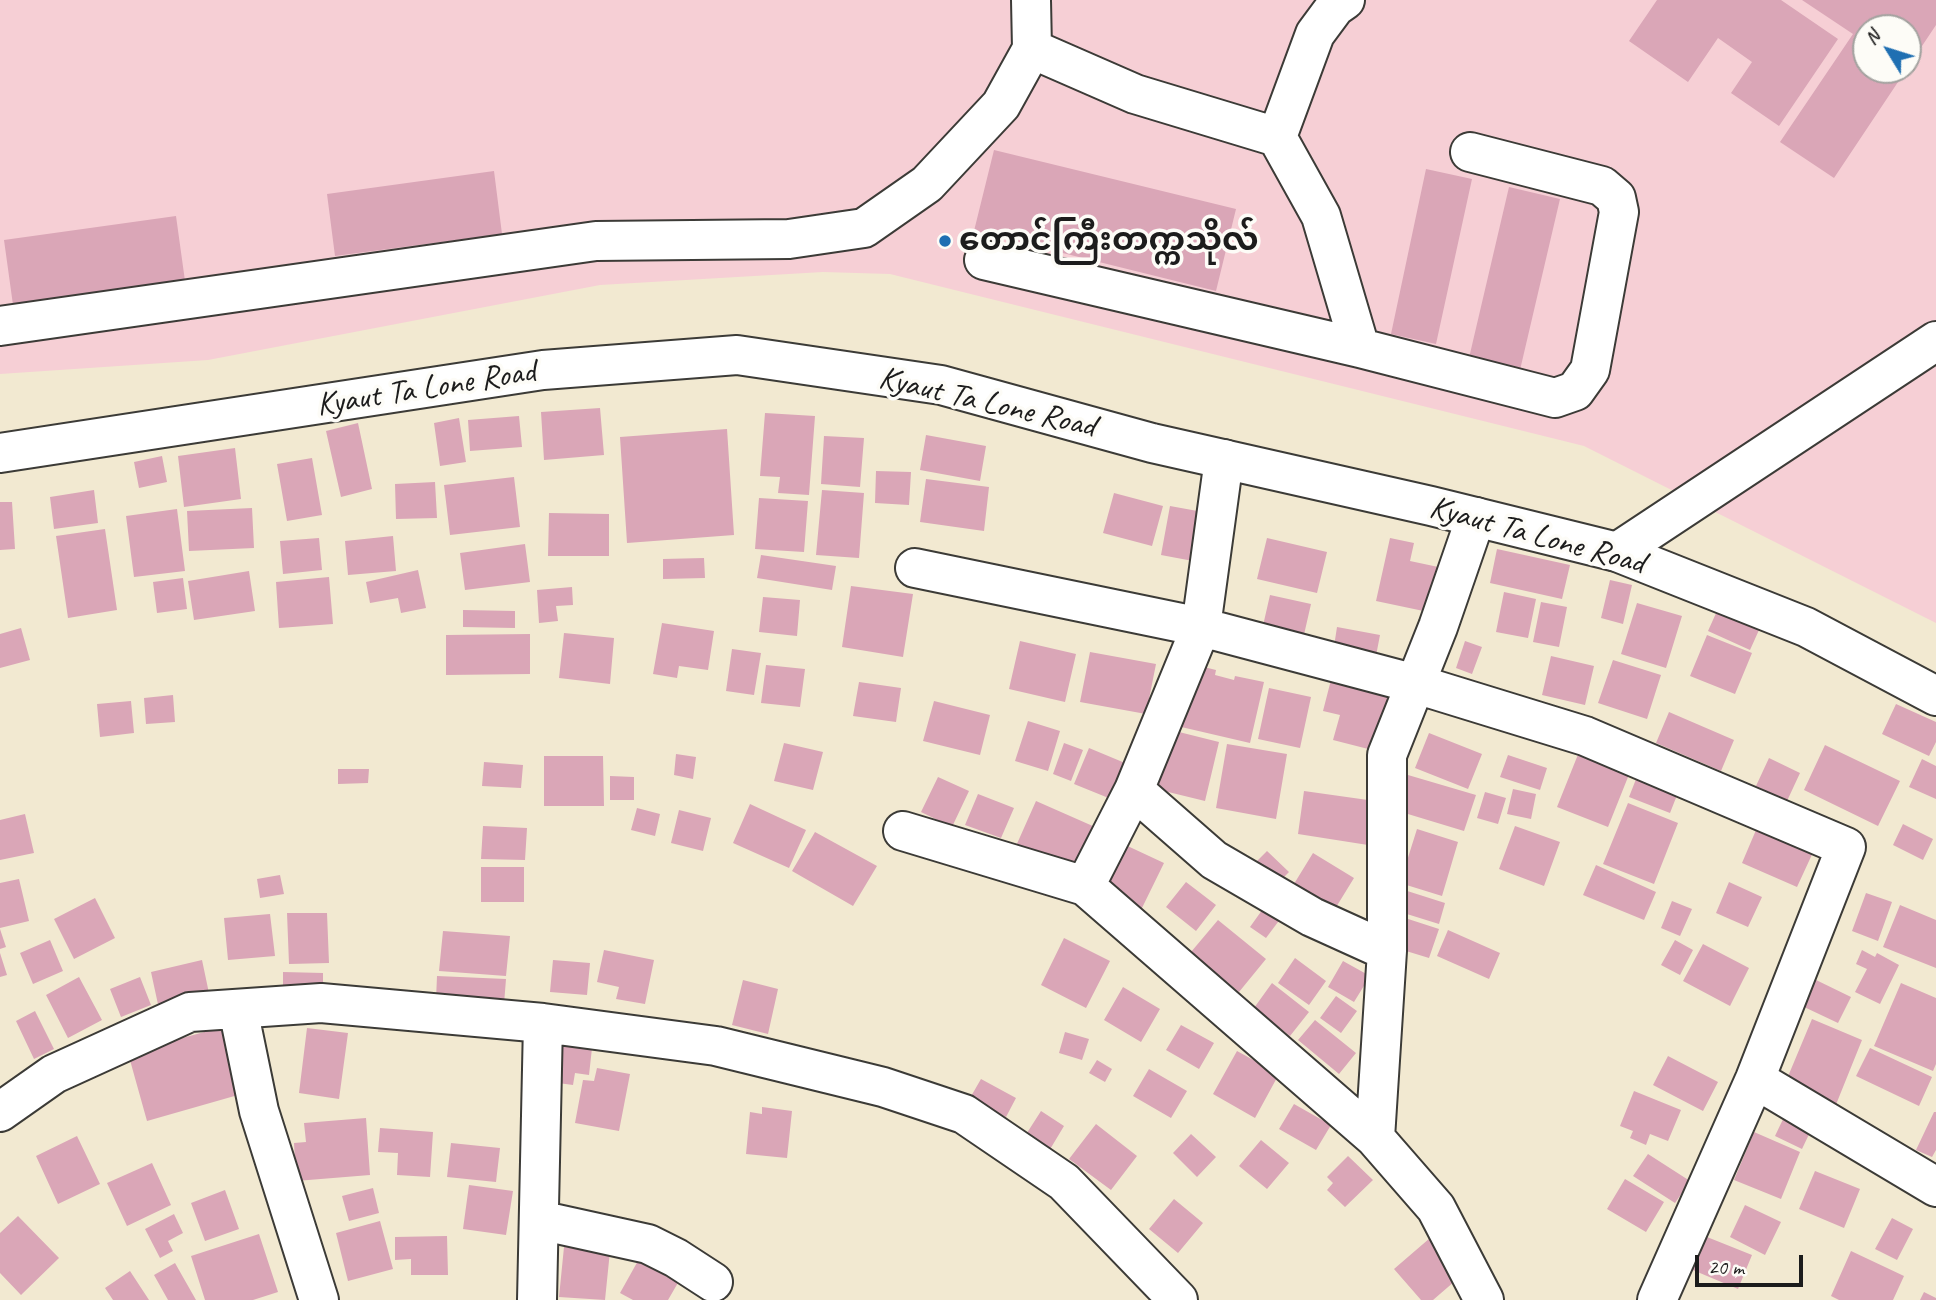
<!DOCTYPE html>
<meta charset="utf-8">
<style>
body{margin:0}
#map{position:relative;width:1936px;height:1300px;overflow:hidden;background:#f2e9d1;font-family:Caveat,sans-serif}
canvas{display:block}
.north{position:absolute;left:1852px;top:14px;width:70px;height:70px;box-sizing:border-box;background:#fdfcf7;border:2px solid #a3a29f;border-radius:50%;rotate:308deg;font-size:19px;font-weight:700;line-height:28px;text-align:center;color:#1c1c1c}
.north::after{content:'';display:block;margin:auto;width:24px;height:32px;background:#1f6fb2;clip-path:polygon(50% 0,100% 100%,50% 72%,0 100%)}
.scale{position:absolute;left:1695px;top:1255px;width:108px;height:32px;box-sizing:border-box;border:4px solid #1c1c1c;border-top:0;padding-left:9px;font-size:21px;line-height:24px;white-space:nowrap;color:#1c1c1c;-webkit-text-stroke:5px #fdfcf7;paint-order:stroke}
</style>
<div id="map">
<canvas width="1936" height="1300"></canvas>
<div class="north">N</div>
<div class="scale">20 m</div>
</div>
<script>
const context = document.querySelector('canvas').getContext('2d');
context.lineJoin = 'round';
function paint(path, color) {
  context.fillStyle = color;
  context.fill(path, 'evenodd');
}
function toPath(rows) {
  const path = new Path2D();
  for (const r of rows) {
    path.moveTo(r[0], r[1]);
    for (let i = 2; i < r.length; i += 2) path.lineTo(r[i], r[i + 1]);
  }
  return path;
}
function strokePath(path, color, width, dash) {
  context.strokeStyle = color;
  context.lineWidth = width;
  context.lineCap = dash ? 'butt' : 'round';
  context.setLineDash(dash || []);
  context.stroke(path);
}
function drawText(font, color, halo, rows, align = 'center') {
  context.font = font + ' Caveat,"Noto Sans Myanmar",sans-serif';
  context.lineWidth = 7;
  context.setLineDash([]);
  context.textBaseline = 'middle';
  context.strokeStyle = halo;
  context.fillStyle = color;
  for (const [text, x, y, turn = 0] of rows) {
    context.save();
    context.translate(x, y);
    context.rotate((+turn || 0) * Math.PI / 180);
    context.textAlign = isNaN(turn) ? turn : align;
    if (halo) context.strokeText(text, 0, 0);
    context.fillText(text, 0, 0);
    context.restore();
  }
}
const built = toPath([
 [0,0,1936,0,1936,623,1584,446,890,274,823,272,600,285,208,360,0,374],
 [1866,28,1908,28,1908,70,1866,70]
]);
const building = toPath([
 [1657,0,1781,0,1838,39,1779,126,1731,93,1752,62,1718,38,1688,82,1629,41],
 [1802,0,1936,0,1936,25,1908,67,1908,28,1866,28,1866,70,1906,70,1834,178,1780,142,1853,34],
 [994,150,1236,209,1216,291,974,231],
 [1426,169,1472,179,1436,344,1391,334],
 [494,171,502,234,335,256,327,194],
 [1509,187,1560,199,1520,370,1469,358],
 [176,216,185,281,13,305,4,240],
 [600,408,604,455,544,460,541,412],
 [765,413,815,416,809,495,778,493,780,477,760,476],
 [519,416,522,447,470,451,468,420],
 [459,418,466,462,440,466,434,423],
 [358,423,372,489,341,497,326,431],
 [727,429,734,535,627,543,620,437],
 [926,435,986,446,980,481,920,470],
 [824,436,864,438,860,487,821,484],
 [235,448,241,499,184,507,178,456],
 [162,456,167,482,139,488,134,462],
 [312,458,322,515,287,521,277,464],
 [876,471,911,472,909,505,875,503],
 [514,477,520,527,450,535,444,485],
 [926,479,989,487,984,531,920,522],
 [435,482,437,518,396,519,395,484],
 [94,490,98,523,54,529,50,497],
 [822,490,864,493,859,558,816,555],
 [1114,493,1163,506,1152,546,1103,533],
 [759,498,808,501,804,552,755,549],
 [0,502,12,502,15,549,0,550],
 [1170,506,1203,512,1193,561,1161,555],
 [252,508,254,548,189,551,187,511],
 [177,509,185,571,134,577,126,516],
 [549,513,609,514,609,556,548,556],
 [105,529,117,610,68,618,56,536],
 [393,536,396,571,348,575,345,541],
 [319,538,322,570,283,574,280,541],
 [1267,538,1327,552,1317,593,1257,579],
 [1390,538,1414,543,1410,561,1443,568,1433,613,1376,601],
 [525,544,530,582,465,590,460,553],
 [1497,549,1570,565,1562,599,1490,583],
 [761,555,836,566,832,590,757,578],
 [704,558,705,578,663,579,663,559],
 [418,570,426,608,401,613,398,598,370,603,366,582],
 [249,571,255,611,194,620,188,581],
 [329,577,333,624,279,628,276,582],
 [183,578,187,609,157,613,153,582],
 [1610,580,1632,585,1623,624,1601,618],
 [851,586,913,594,903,657,842,647],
 [572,587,573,605,556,606,558,621,539,623,537,590],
 [1504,592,1536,599,1528,638,1496,632],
 [1270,595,1311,604,1303,639,1262,630],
 [763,597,800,600,797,636,759,632],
 [1541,602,1567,607,1559,647,1533,642],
 [1637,603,1682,616,1666,668,1621,654],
 [463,610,515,611,515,628,463,627],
 [1717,611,1759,630,1750,650,1708,631],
 [662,623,714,631,708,670,679,666,677,678,653,674],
 [1337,627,1380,635,1375,661,1333,653],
 [21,628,30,660,0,668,0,634],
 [564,633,614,638,610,684,559,678],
 [530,634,530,674,446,675,446,635],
 [1707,635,1752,653,1735,694,1690,676],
 [1020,641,1076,654,1065,702,1009,689],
 [1465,641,1482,647,1472,674,1456,668],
 [732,649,761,653,754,695,726,691],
 [1090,652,1156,664,1146,714,1080,702],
 [1551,656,1594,666,1585,705,1542,695],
 [1613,660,1661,675,1647,719,1598,703],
 [1192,664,1216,670,1215,675,1234,680,1235,676,1264,682,1250,743,1177,726],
 [766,665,805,669,800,707,761,703],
 [1332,676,1396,692,1380,752,1333,740,1340,715,1323,711],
 [859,682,901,688,896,722,853,716],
 [1269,688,1311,697,1300,748,1258,739],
 [173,695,175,722,146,724,144,698],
 [131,701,134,733,100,737,97,704],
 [934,701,990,715,980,755,923,741],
 [1896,704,1936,722,1936,742,1929,756,1882,734],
 [1669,712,1734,740,1721,771,1656,743],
 [1028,721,1060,731,1048,771,1015,761],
 [1171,730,1219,742,1205,801,1156,789],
 [1429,733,1482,754,1468,789,1415,768],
 [784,743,823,752,813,790,774,781],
 [1064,743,1083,750,1071,781,1053,774],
 [1227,744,1287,754,1276,819,1216,808],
 [1825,745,1900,781,1878,826,1804,790],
 [1089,748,1125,763,1111,799,1074,784],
 [1579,752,1630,772,1608,827,1557,807],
 [676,754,696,757,693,779,674,775],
 [1508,755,1547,768,1540,790,1500,777],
 [544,756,603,756,604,806,544,806],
 [1769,758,1800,773,1787,801,1756,786],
 [1922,759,1936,766,1936,799,1909,787],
 [484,762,523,765,521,788,482,786],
 [338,769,369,769,368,783,338,784],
 [1640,769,1681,785,1670,813,1629,797],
 [1408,775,1476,795,1464,831,1398,811],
 [610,776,634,777,634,800,610,800],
 [938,777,969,791,952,827,921,812],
 [1513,789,1536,794,1531,819,1507,814],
 [1304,791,1375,801,1368,845,1298,834],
 [1485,792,1506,798,1498,824,1477,818],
 [978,794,1014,808,1001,838,965,825],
 [1036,801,1095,827,1075,871,1016,846],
 [1628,803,1678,823,1654,884,1603,864],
 [750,804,806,830,789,868,733,843],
 [637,808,660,814,655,836,631,830],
 [679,810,711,818,703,851,671,843],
 [25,814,34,853,0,860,0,820],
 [1759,823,1815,848,1797,887,1742,863],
 [1903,824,1933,839,1923,860,1893,845],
 [483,826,527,828,525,860,481,859],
 [1515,826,1560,842,1544,886,1499,869],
 [1417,829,1458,842,1442,896,1400,883],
 [815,832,877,866,853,906,792,871],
 [1119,842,1164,863,1141,910,1100,882],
 [1267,851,1289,872,1274,887,1252,866],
 [1313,853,1354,878,1330,917,1289,892],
 [1596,865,1656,892,1644,920,1583,895],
 [481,867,524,867,524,902,481,902],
 [280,875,284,894,260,898,257,879],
 [19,879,29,921,0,928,0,883],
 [1186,882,1216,905,1196,931,1166,907],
 [1729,882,1762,897,1748,927,1716,913],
 [1401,889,1445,903,1439,924,1394,910],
 [1866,893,1892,902,1878,941,1852,931],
 [95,898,115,938,74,959,54,919],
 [1672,901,1692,909,1680,936,1661,928],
 [1900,905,1936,920,1936,968,1883,947],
 [1265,906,1281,918,1266,938,1250,927],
 [287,913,327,913,329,963,289,964],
 [270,914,275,956,228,960,224,918],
 [1402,917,1439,929,1429,958,1393,947],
 [1218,920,1266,959,1239,992,1191,952],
 [0,929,6,947,0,949],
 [1448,930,1500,953,1489,979,1437,956],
 [443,931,510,936,506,976,439,971],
 [1064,938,1110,961,1086,1008,1041,985],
 [50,940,63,971,33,984,20,953],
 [1675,940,1693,950,1680,975,1661,965],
 [1703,944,1749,968,1730,1006,1683,981],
 [604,950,654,960,645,1004,616,999,619,987,597,982],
 [1862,950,1875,957,1877,953,1899,965,1880,1004,1855,992,1867,969,1856,964],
 [0,953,7,975,0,977],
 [1295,958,1326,981,1309,1005,1278,983],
 [202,960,210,998,159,1009,151,972],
 [553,960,590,963,587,995,550,992],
 [1343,961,1370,976,1354,1002,1328,987],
 [283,972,323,973,323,1000,283,1000],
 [437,976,506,979,504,1004,436,1000],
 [79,977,102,1020,68,1038,46,995],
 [140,977,151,1005,121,1017,110,989],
 [1814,979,1851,997,1838,1023,1802,1006],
 [743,980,778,989,768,1034,732,1025],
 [1272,983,1309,1012,1290,1036,1254,1008],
 [1901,983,1936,998,1936,1064,1933,1071,1874,1046],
 [1123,987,1160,1009,1141,1042,1104,1020],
 [1336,996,1357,1011,1341,1033,1320,1018],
 [35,1011,54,1049,34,1059,16,1021],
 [1812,1019,1862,1040,1835,1107,1784,1086],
 [1315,1020,1356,1053,1339,1074,1298,1040],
 [1181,1025,1214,1043,1199,1069,1166,1050],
 [226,1026,245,1093,147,1121,128,1053],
 [307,1028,348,1033,339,1099,299,1093],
 [1065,1032,1089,1039,1082,1060,1059,1053],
 [562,1045,592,1048,589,1075,575,1073,573,1085,558,1083],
 [1870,1048,1932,1077,1919,1106,1856,1076],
 [1237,1051,1279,1074,1255,1118,1213,1094],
 [1668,1056,1718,1082,1703,1111,1653,1085],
 [1097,1060,1112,1069,1105,1082,1089,1073],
 [597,1068,630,1074,619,1131,575,1123,583,1080,594,1081],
 [1149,1069,1187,1091,1171,1118,1133,1096],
 [981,1079,1016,1098,1006,1117,970,1098],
 [1634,1091,1681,1110,1668,1141,1650,1134,1646,1145,1630,1138,1633,1131,1620,1126],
 [1294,1104,1331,1125,1316,1150,1279,1129],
 [762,1107,792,1111,787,1158,746,1154,750,1112,762,1114],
 [1041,1111,1064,1126,1049,1151,1025,1136],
 [1934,1112,1936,1112,1936,1150,1932,1157,1916,1150],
 [1785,1115,1812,1128,1802,1149,1775,1136],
 [366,1118,370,1175,296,1181,294,1143,306,1142,304,1123],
 [1096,1124,1137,1156,1111,1190,1069,1159],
 [380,1128,433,1132,430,1177,397,1175,398,1153,378,1152],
 [1754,1132,1800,1152,1781,1199,1734,1180],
 [1191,1134,1216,1157,1197,1177,1173,1153],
 [77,1136,100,1184,58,1204,36,1156],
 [1261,1140,1289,1163,1267,1189,1239,1166],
 [451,1143,500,1148,496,1182,447,1177],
 [1648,1154,1690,1181,1675,1203,1633,1176],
 [1348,1156,1373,1180,1345,1207,1327,1190,1333,1183,1327,1177],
 [152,1163,171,1205,127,1226,107,1183],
 [1815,1171,1860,1189,1844,1228,1799,1209],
 [1625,1179,1664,1202,1646,1232,1607,1209],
 [469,1185,513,1191,506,1235,463,1229],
 [373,1188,379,1213,349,1221,342,1196],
 [225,1190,239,1229,205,1241,191,1203],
 [1174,1199,1203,1223,1178,1253,1149,1229],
 [1745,1205,1781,1222,1765,1255,1730,1237],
 [174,1214,183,1233,168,1241,173,1251,160,1258,145,1229],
 [18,1216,59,1258,21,1295,0,1273,0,1233],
 [1892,1218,1913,1229,1897,1260,1875,1249],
 [380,1221,393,1269,348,1281,336,1233],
 [259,1234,278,1292,253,1300,205,1300,191,1256],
 [1702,1235,1752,1255,1738,1289,1688,1268],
 [447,1236,448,1275,411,1275,411,1259,395,1260,395,1237],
 [1430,1238,1462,1275,1433,1300,1421,1300,1394,1269],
 [564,1247,610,1251,605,1300,559,1297],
 [1851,1251,1904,1276,1893,1300,1839,1300,1831,1296],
 [639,1259,679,1281,668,1300,633,1300,620,1293],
 [175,1263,196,1300,168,1300,154,1275],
 [130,1271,149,1300,113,1300,105,1288],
 [1924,1292,1936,1298,1936,1300,1920,1300]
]);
const minor = toPath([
 [1032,49,1135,94,1277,137,1321,216,1360,348],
 [1277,137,1315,34,1335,7,1345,0],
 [984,260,1360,348,1555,398,1575,391,1590,370,1619,212,1616,198,1602,186,1470,152],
 [0,326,596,241,789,239,864,228,927,184,1001,105,1032,49,1031,0],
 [1617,552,1936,341],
 [915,568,1201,627,1416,684,1585,736,1846,847,1755,1079,1657,1300],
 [1134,790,1214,860,1312,917,1387,951],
 [903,831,1085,886,1375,1138,1436,1208,1484,1300],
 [1085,886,1134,790,1201,627,1224,459],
 [238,1009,259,1111,319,1300],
 [1755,1079,1936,1187],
 [0,1112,54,1074,190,1012,321,1003,543,1023,716,1046,883,1087,964,1114,1064,1182,1178,1300],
 [1375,1138,1387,951,1387,755,1438,627,1476,517],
 [539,1220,648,1244,676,1258,713,1282],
 [537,1300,543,1023]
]);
const major = toPath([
 [0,453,543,370,737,355,941,385,1152,443,1431,506,1617,552,1806,627,1936,696]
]);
const markers = [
 [945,241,7,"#1f6fb2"]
];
const poiNames = [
 ["တောင်ကြီးတက္ကသိုလ်",959,241]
];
const streetNames = [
 ["Kyaut Ta Lone Road",426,389,-9],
 ["Kyaut Ta Lone Road",987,403,13],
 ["Kyaut Ta Lone Road",1537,536,15]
];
paint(built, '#f6cfd5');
paint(building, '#daa6b7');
strokePath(minor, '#3c3b37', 42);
strokePath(major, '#3c3b37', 42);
strokePath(minor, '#fff', 38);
strokePath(major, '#fff', 38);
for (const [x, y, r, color] of markers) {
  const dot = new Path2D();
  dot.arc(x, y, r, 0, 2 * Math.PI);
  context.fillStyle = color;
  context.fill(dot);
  strokePath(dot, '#fdfcf7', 2.5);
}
drawText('bold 33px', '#1c1c1c', '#fdfcf7', poiNames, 'left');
drawText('33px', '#1c1c1c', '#fdfcf7', streetNames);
</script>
